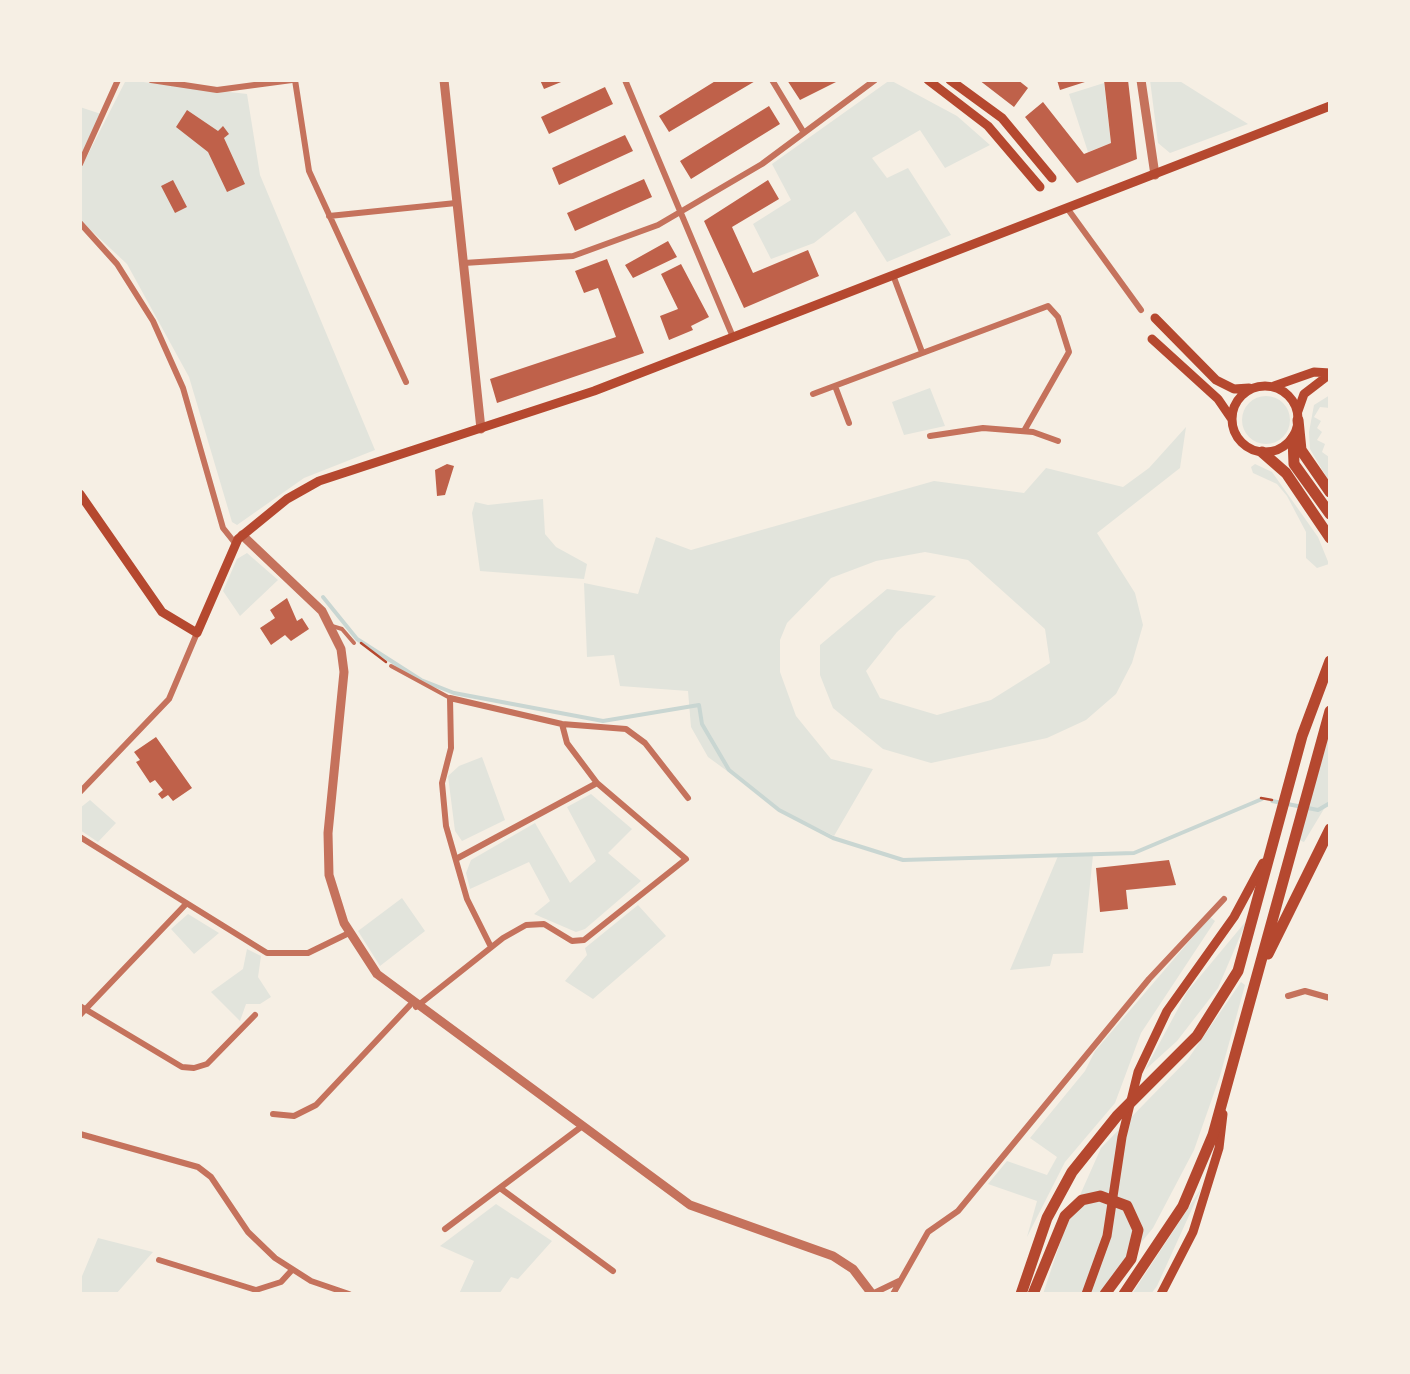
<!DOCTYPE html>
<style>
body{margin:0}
#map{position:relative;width:1410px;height:1374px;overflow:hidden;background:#f6efe4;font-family:"Public Sans",sans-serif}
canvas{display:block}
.frame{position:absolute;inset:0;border:82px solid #f6efe4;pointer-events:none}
</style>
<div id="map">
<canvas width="1410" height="1374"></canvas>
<div class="frame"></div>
</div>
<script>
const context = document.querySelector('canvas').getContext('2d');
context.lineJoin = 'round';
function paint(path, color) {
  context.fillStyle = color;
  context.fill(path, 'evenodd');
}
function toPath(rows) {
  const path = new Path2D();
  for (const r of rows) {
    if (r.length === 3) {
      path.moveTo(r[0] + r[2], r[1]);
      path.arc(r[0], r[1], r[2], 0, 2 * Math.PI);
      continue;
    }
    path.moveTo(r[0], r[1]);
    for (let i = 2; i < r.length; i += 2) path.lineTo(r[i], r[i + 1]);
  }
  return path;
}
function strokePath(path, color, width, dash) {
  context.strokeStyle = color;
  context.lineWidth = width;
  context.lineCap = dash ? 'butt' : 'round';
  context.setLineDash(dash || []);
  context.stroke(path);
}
const green = toPath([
 [126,80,247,94,260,175,375,450,304,478,237,525,232,522,189,377,127,264,80,220,80,170],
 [890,80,957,116,990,145,945,168,920,130,872,158,887,178,908,168,951,235,887,262,855,211,814,243,771,259,753,224,791,200,772,164],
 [1150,80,1178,80,1248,124,1170,153,1158,143],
 [1104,83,1111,143,1088,152,1069,94],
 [80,107,101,114,80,164],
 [930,388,945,426,904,435,892,402],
 [1330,395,1330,408,1320,407,1314,417,1321,421,1317,428,1322,432,1317,440,1325,444,1322,452,1329,457,1330,483,1310,449,1309,432,1314,405],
 [1266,420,24],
 [1186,427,1180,468,1097,533,1135,593,1143,625,1132,663,1116,694,1086,720,1047,738,931,763,883,749,833,708,820,675,820,645,887,589,936,596,897,632,866,671,880,698,937,715,991,700,1050,663,1045,629,968,560,925,552,876,561,831,578,787,623,780,640,780,672,796,716,831,759,873,769,834,836,779,809,708,757,691,727,688,691,620,686,614,655,587,657,584,583,638,594,656,537,691,550,934,481,1024,493,1046,468,1123,487,1149,468],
 [1255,464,1272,472,1318,537,1329,564,1317,568,1306,558,1306,532,1287,496,1277,484,1253,473,1251,467],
 [543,499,545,534,556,547,587,564,584,579,480,571,472,513,475,502,488,505],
 [247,553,278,580,240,616,223,591,237,559],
 [1330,731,1330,799,1304,842,1299,840],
 [482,757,505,820,462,841,455,831,448,776,459,766],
 [591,794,632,829,608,853,641,881,585,929,576,932,534,914,550,901,529,862,470,889,466,873,471,860,535,823,570,883,596,861,567,807],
 [90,800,116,823,98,842,80,830,80,808],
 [1093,855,1083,953,1053,954,1050,966,1010,970,1058,856],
 [402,898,425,931,380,966,358,931],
 [638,905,666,936,593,999,565,981,587,955,585,948],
 [188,914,219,933,194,954,171,929],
 [1210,917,1215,921,1141,1033,1115,1103,1065,1162,1027,1237,1037,1201,988,1184,1007,1161,1047,1175,1057,1157,1030,1138,1085,1071,1095,1051],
 [1247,920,1218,988,1177,1041,1145,1070,1187,992],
 [247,949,261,956,258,977,271,997,260,1004,246,1004,240,1021,211,992,243,969],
 [1241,982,1245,985,1220,1076,1194,1150,1153,1228,1099,1294,1043,1294,1064,1231,1101,1148,1188,1059],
 [1202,1187,1157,1286,1151,1294,1132,1294],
 [496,1204,552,1241,518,1279,511,1277,499,1294,459,1294,474,1261,440,1246],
 [98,1238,153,1252,116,1294,80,1294,80,1281]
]);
const stream = toPath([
 [323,597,357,639,421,680,454,693,603,721,699,705,702,724,729,770,779,810,833,838,903,860,1134,853,1262,799],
 [1272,801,1318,810,1330,803]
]);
const building = toPath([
 [540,80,566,80,544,89],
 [717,80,757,80,669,132,659,116],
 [787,80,840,80,800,100],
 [979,80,1018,80,1028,88,1014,107],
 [1057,80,1088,80,1088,81,1060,90],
 [1104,80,1128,80,1137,159,1077,183,1025,117,1043,102,1084,154,1111,143],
 [605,87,613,104,549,134,541,117],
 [769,106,780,124,691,179,680,161],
 [187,110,218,131,223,126,229,134,224,138,245,184,227,192,208,152,176,127],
 [625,135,633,151,559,185,552,168],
 [644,179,652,197,575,231,567,213],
 [173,180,187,207,175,213,161,186],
 [768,180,779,199,732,227,753,273,808,250,819,276,744,308,704,221],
 [668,241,677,257,633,278,625,265],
 [607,259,644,353,497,403,490,379,616,337,598,288,584,293,575,271],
 [681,264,709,317,691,326,693,330,669,340,660,316,678,309,661,274],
 [447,464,454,466,445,495,437,496,435,470],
 [287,598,297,621,302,618,309,629,291,641,285,635,271,645,260,628,275,618,270,610],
 [156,737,192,788,173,801,168,795,162,799,158,794,163,790,155,780,150,783,136,762,140,760,134,752],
 [1169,860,1176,885,1126,890,1128,909,1100,912,1096,868]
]);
const path = toPath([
 [361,643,386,662],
 [1261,798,1272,800]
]);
const service = toPath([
 [332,626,342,629,354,643],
 [391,666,450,698]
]);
const minor = toPath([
 [151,80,217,90,292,80],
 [295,80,309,171,406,382],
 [625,80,733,337],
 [772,80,804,133],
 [80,164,118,80],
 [1067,208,1141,310],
 [329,216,456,203],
 [80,223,117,264,153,321,183,388,223,528,235,543],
 [464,263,573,256,658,225,762,164,875,80],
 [893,275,922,352],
 [835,386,849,423],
 [813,394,1048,306,1058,317,1069,352,1024,431],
 [930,436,983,428,1033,432,1058,441],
 [80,792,169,699,197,633],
 [80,837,267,953,308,953,349,933],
 [456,859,597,783],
 [491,947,467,899,446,826,442,783,451,748,450,698,562,724,626,729,645,743,688,798],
 [1288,996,1305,991,1330,998],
 [80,1006,182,1067,194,1068,207,1064,255,1015],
 [416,1007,503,938,526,925,544,924,572,941,584,940,686,859,597,783,567,743,562,724],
 [80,1015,186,904],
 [273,1114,294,1116,316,1105,411,1004],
 [80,1134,198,1167,211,1177,248,1232,275,1258,311,1281,349,1294],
 [500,1188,613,1271],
 [445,1229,581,1127],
 [159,1260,256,1290,281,1282,292,1270],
 [872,1294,899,1281],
 [893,1294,928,1232,958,1211,1149,979,1224,899]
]);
const tertiary = toPath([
 [444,80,481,429],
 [1141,80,1155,175],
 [242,535,322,611,341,649,344,672,328,833,329,875,344,923,377,974,690,1205,833,1256,853,1269,872,1294]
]);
const secondary = toPath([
 [928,80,988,126,1040,187],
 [950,80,1002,118,1052,178],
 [1155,318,1216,380,1234,389,1249,388],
 [1152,339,1218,399,1231,418],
 [1265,419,33],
 [1274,386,1314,372,1330,373],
 [1298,411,1304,394,1330,374],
 [80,494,162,612,197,633,238,539,287,499,319,481,594,391,1330,106],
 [1086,1294,1107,1236,1122,1137,1138,1072,1167,1011,1234,917,1263,863],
 [1161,1294,1193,1232,1219,1148,1223,1114]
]);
const trunk = toPath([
 [1298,420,1301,450,1330,492],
 [1293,438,1294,464,1330,514],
 [1262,452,1286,473,1330,538],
 [1268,954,1330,829],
 [1021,1294,1047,1218,1072,1172,1117,1116,1197,1036,1238,971,1302,736,1330,661],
 [1033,1294,1065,1216,1082,1200,1100,1196,1127,1206,1138,1230,1131,1259,1105,1294],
 [1124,1294,1183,1206,1213,1135,1330,711]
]);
paint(green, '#e2e4dc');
strokePath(stream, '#c9d6d2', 4);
paint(building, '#bf614a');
strokePath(path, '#b5482f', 2.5);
strokePath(service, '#c5725c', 4);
strokePath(minor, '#c5725c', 6);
strokePath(tertiary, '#c5725c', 9);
strokePath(secondary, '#b5482f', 9);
strokePath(trunk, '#b5482f', 11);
</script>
